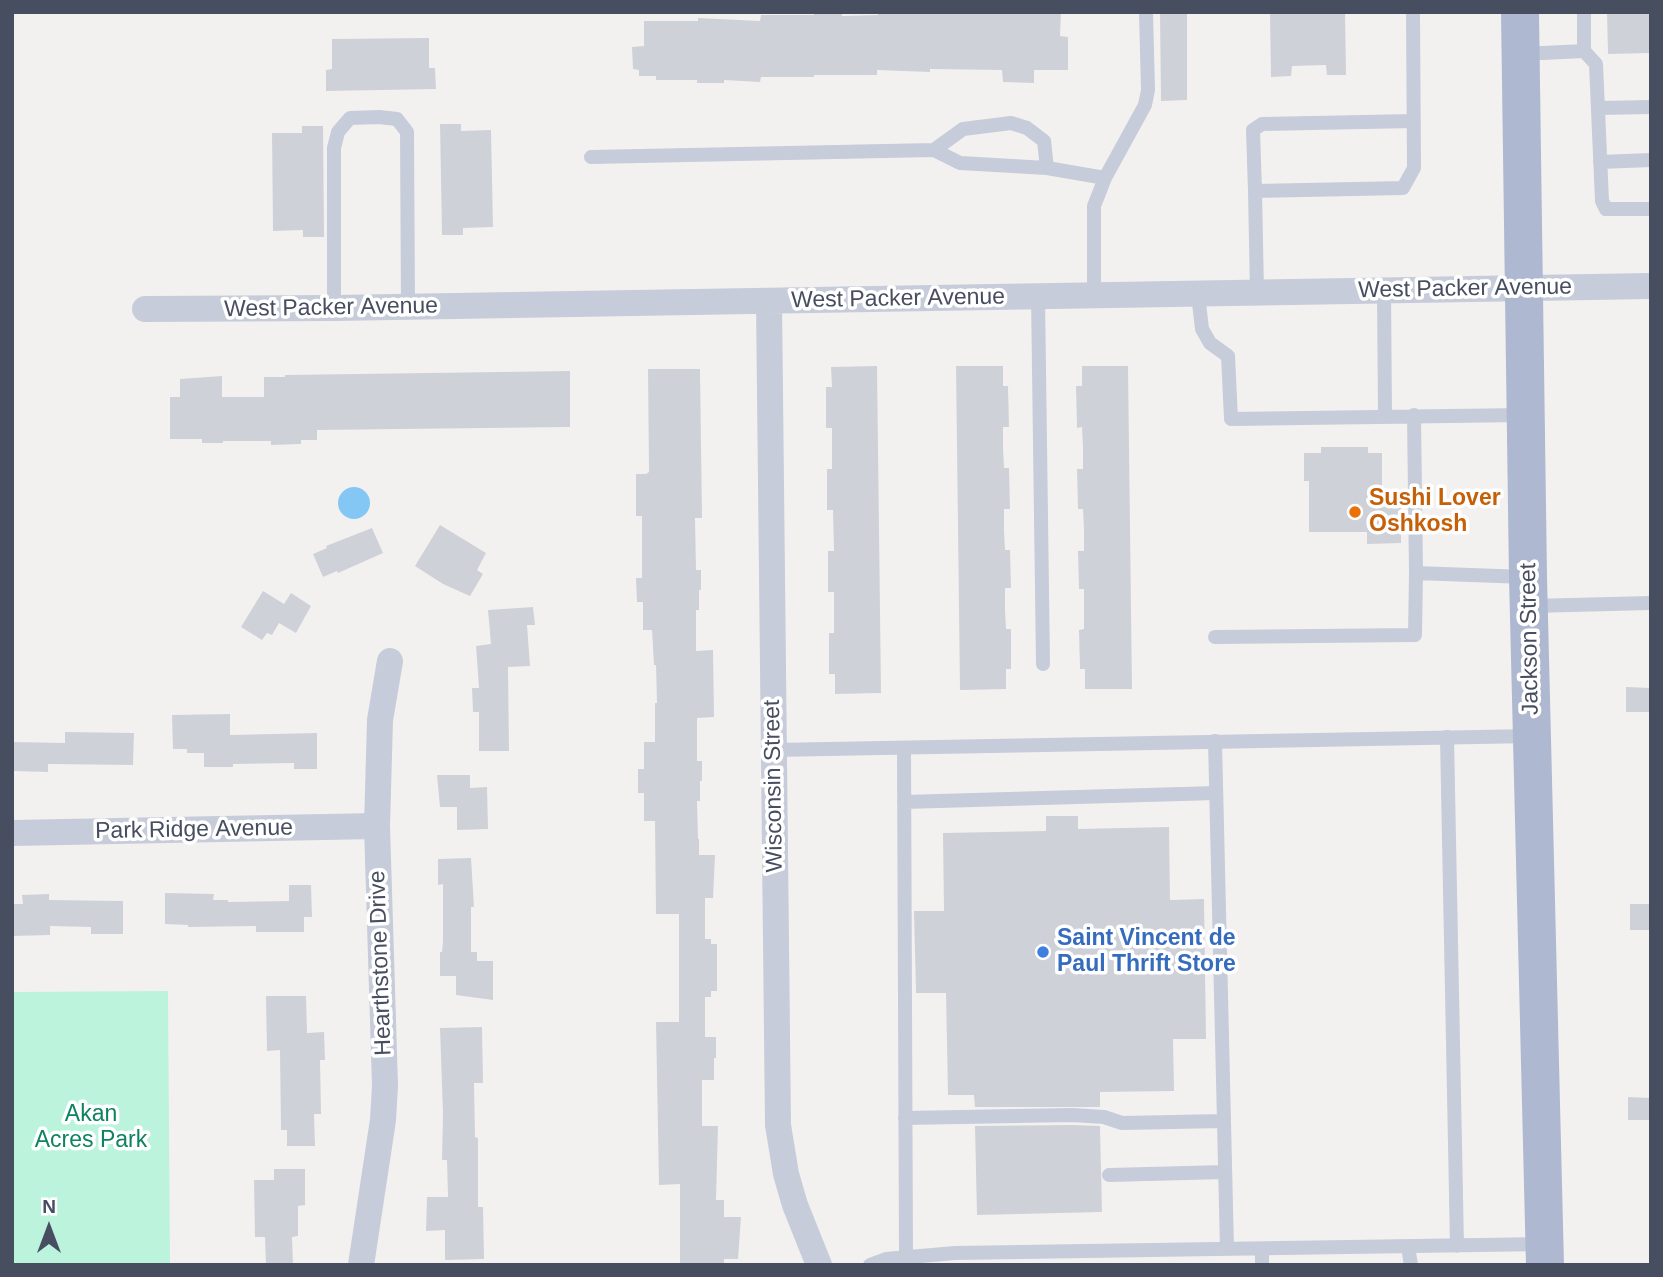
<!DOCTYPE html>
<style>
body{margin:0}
#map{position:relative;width:1663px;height:1277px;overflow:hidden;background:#f3f1f0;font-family:Helvetica,sans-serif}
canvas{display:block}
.frame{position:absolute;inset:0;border:14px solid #464e60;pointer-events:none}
.north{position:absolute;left:14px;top:1193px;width:70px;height:70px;-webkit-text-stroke:5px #fff;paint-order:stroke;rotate:0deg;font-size:19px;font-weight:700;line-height:28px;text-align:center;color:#464e60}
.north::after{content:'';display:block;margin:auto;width:24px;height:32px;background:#464e60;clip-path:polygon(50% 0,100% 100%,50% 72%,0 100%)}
</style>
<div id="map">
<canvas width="1663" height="1277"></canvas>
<div class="frame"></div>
<div class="north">N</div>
</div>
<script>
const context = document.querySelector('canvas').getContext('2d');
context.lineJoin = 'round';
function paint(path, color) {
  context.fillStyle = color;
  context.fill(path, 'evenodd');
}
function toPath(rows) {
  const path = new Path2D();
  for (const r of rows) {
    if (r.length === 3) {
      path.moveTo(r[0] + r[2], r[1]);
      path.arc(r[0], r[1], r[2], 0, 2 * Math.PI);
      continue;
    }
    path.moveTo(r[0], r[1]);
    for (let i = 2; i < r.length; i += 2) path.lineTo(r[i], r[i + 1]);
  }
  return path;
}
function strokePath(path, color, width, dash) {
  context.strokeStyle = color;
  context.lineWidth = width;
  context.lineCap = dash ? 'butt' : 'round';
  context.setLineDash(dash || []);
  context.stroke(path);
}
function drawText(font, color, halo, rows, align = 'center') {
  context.font = font + ' Helvetica,sans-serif';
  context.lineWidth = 7;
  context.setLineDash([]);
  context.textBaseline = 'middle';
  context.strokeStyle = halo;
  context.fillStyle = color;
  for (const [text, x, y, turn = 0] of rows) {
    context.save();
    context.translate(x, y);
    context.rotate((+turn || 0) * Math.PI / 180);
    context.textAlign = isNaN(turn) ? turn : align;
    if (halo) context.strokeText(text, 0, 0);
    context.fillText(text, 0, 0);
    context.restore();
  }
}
const green = toPath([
 [168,991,170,1265,12,1265,12,992]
]);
const water = toPath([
 [354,503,16]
]);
const building = toPath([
 [814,12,842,12,842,16,878,15,878,12,1061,12,1060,36,1068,37,1068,70,1034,70,1034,83,1003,82,1002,70,930,69,930,72,877,70,877,75,814,75,814,77,761,77,760,82,724,80,724,83,697,83,697,80,656,80,656,76,639,76,639,70,633,69,632,47,644,46,644,21,698,21,698,18,760,21,761,15,814,15],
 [1160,12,1187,12,1187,100,1161,101],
 [1270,12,1345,12,1346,75,1327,75,1326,65,1292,66,1291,76,1271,77],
 [1607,12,1651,12,1651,53,1608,54],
 [429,38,429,68,435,68,436,89,326,91,326,70,332,69,332,39],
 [440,124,461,124,461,131,491,130,493,227,463,228,463,235,442,235],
 [302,126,323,126,324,237,303,237,303,230,273,231,272,133,302,133],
 [877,366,881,693,835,694,835,674,829,674,829,633,834,633,834,592,828,592,828,551,834,551,833,510,827,510,827,469,832,469,832,428,826,428,826,387,832,387,831,367],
 [956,366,1003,366,1003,386,1008,386,1009,427,1003,427,1003,447,1004,468,1009,468,1010,509,1004,509,1004,530,1005,550,1010,550,1011,588,1005,588,1005,609,1006,629,1011,629,1011,669,1006,669,1006,689,960,690],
 [1082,366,1128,366,1132,689,1085,689,1085,669,1080,669,1079,630,1084,629,1084,589,1079,589,1078,551,1084,551,1084,530,1083,509,1078,509,1077,469,1083,469,1083,448,1082,427,1077,428,1076,386,1082,386],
 [648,369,700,369,702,518,695,518,696,570,701,570,701,590,699,590,699,610,696,610,696,651,713,650,714,717,697,718,697,761,702,761,702,781,700,781,700,801,697,801,698,839,699,839,699,855,715,855,713,898,705,898,705,939,711,939,711,944,717,944,717,991,711,991,711,997,705,997,705,1037,716,1037,716,1058,714,1058,714,1080,702,1080,702,1126,718,1126,716,1200,724,1200,724,1217,741,1217,738,1259,724,1259,724,1265,680,1265,680,1184,659,1185,656,1022,679,1022,679,914,656,914,655,821,644,821,644,793,638,793,638,769,644,769,644,742,655,742,655,703,657,703,656,665,654,665,652,630,643,630,643,602,637,602,636,578,642,578,642,516,636,516,636,474,646,474,649,472],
 [570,371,570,427,317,430,317,440,301,440,301,444,271,445,271,441,223,441,223,443,202,443,202,439,170,439,170,397,180,397,180,379,222,376,222,397,264,397,264,377,285,377,285,375],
 [1321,447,1368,447,1368,453,1382,453,1382,491,1401,491,1401,543,1367,544,1367,532,1309,532,1309,481,1304,481,1304,453,1321,453],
 [440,525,486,553,477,570,483,574,470,596,443,584,415,566],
 [372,528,383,553,338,573,337,571,323,577,313,554,327,548,326,546],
 [263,591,284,604,291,593,311,606,296,633,279,623,272,635,267,633,262,640,241,627],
 [533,607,535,625,527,625,530,666,508,667,509,751,479,751,479,712,473,712,472,688,479,688,476,646,491,644,488,610],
 [1626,687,1651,688,1651,712,1626,712],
 [230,714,230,735,317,733,317,769,294,769,294,763,233,764,233,767,204,767,204,753,187,753,187,749,173,749,172,715],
 [65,732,134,733,133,765,48,764,48,772,12,771,12,742,65,743],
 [437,775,470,775,470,788,487,787,488,829,457,830,457,807,440,807],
 [1046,816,1078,816,1078,829,1169,827,1170,900,1204,899,1206,1039,1173,1039,1174,1091,1100,1092,1100,1107,975,1107,974,1095,948,1095,946,993,916,993,914,911,944,911,943,833,1046,831],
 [471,858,474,907,471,907,471,952,477,952,477,961,493,961,493,1000,456,995,456,976,440,976,440,952,442,952,443,941,443,884,438,885,438,859],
 [289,885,311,885,312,917,304,917,304,932,256,932,256,926,188,927,188,925,165,924,165,893,214,894,213,900,228,900,228,902,289,901],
 [49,894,49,900,123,901,123,934,91,934,91,927,50,926,50,935,12,936,12,904,23,904,22,895],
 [1630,904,1651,904,1651,930,1630,930],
 [266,996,306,996,307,1033,324,1032,325,1060,320,1060,321,1114,314,1114,315,1146,287,1146,287,1130,281,1130,280,1050,267,1051],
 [482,1027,483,1083,474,1083,475,1137,478,1138,478,1207,483,1207,484,1259,445,1260,445,1230,426,1231,427,1197,448,1197,447,1160,442,1160,443,1114,440,1028],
 [1628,1097,1651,1098,1651,1120,1628,1120],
 [1072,1125,1100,1126,1102,1212,977,1215,975,1126],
 [274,1169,305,1169,305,1205,298,1206,298,1236,292,1237,293,1265,266,1265,265,1237,255,1237,254,1180,274,1180]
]);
const lane = toPath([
 [1584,12,1584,51,1596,64,1602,201,1606,209,1651,209],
 [1522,54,1584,51],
 [1599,108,1651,107],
 [934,150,963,129,1011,123,1027,128,1044,141,1047,168],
 [591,157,934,150,960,163,1047,168,1105,178],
 [1600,162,1651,160],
 [1255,191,1253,130,1262,124,1414,121],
 [1384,291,1385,416],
 [1257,293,1255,191,1403,188,1414,168,1413,12],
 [1198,294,1202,329,1210,343,1228,356,1231,419,1523,415],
 [1038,296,1043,664],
 [1094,296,1094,206,1105,178,1145,105,1148,90,1146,12],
 [334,308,334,148,338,132,350,118,379,117,397,119,407,132,408,307],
 [1414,415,1416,573,1526,577],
 [1531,606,1651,603],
 [1215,637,1415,635,1416,573],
 [1447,737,1457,1246],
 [1215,741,1227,1249],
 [904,748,906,1257],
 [774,750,1532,736],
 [904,802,1216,793],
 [905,1118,1072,1115,1104,1117,1122,1123,1224,1121],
 [1109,1175,1225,1172],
 [1408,1247,1411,1265],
 [1262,1249,1262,1265],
 [870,1265,886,1259,955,1253,1544,1244]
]);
const street = toPath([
 [769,301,778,1125,786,1174,795,1205,819,1265],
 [145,309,334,308,1651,286],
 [12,833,377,826],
 [361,1265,383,1120,385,1086,377,826,380,720,390,661]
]);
const primary = toPath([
 [1520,12,1528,577,1545,1265]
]);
const markers = [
 [1355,512,7,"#e8710a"],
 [1043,952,7,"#3f7fe0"]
];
const streetNames = [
 ["West Packer Avenue",1465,289,-1],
 ["West Packer Avenue",898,299,-1],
 ["West Packer Avenue",331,308,-1],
 ["Jackson Street",1530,639,-91],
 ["Wisconsin Street",774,786,-91],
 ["Park Ridge Avenue",194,830,-1],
 ["Hearthstone Drive",381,963,-92]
];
const foodNames = [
 ["Sushi Lover",1369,499],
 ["Oshkosh",1369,525]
];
const shopNames = [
 ["Saint Vincent de",1057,939],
 ["Paul Thrift Store",1057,965]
];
const parkNames = [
 ["Akan",91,1115],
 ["Acres Park",91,1141]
];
paint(green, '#bbf3dc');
paint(water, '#85c7f4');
paint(building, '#cfd1d8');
strokePath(lane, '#c6ccd9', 14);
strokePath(street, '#c6ccd9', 26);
strokePath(primary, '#aeb8d1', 38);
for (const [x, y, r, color] of markers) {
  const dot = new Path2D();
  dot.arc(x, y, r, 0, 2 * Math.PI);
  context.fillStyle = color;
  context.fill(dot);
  strokePath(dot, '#fff', 2.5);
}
drawText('23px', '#464e60', '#fff', streetNames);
drawText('bold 23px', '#c56008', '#fff', foodNames, 'left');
drawText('bold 23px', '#366cbe', '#fff', shopNames, 'left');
drawText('23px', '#0f8360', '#fff', parkNames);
</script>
